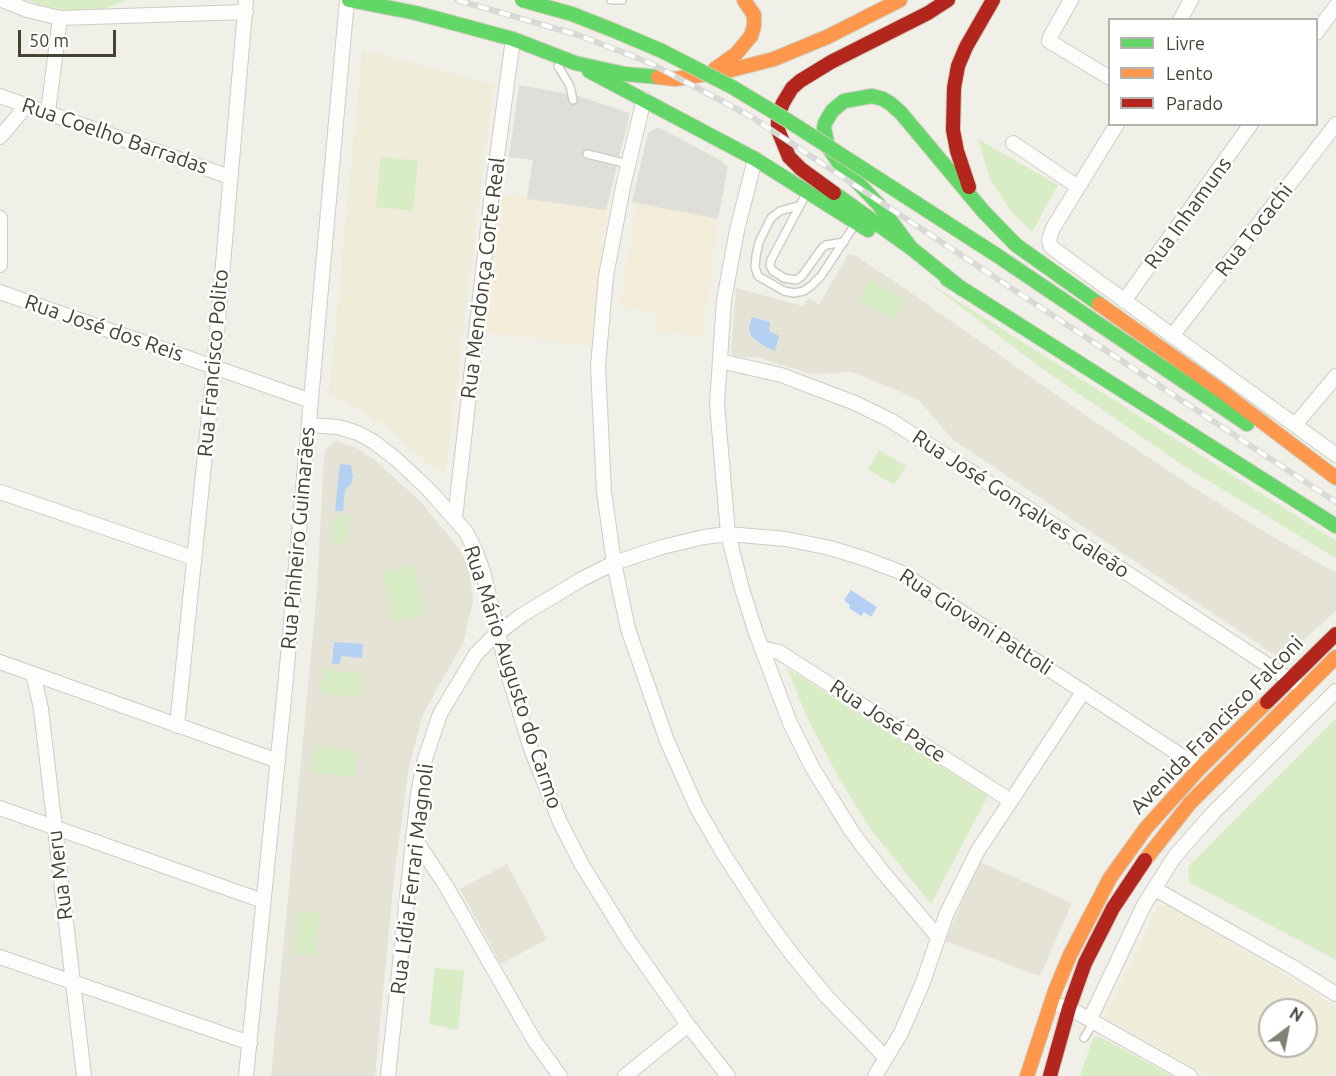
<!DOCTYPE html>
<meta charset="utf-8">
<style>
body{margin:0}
#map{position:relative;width:1336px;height:1076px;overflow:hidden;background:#f0efe8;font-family:Ubuntu,sans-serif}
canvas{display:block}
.legend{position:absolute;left:1108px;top:18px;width:210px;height:108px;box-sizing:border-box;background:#fff;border:2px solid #b5b3ae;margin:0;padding:8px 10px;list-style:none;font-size:18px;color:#474234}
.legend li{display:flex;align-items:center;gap:12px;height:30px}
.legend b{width:30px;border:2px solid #b5b3ae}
.north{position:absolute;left:1258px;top:998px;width:60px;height:60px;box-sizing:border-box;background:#fff;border:2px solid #b5b3ae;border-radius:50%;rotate:32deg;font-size:16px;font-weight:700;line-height:24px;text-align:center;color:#474234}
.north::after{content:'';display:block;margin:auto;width:21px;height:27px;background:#827f73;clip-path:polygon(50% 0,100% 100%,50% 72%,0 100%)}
.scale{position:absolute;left:18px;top:30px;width:98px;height:27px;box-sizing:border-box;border:3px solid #474234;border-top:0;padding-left:8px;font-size:18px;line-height:21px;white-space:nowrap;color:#474234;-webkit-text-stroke:4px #fff;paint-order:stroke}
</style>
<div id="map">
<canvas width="1336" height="1076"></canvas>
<ul class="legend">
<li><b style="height:8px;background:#63d668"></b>Livre</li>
<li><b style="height:8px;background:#ff974d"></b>Lento</li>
<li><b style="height:8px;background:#b3261e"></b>Parado</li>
</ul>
<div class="north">N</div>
<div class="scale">50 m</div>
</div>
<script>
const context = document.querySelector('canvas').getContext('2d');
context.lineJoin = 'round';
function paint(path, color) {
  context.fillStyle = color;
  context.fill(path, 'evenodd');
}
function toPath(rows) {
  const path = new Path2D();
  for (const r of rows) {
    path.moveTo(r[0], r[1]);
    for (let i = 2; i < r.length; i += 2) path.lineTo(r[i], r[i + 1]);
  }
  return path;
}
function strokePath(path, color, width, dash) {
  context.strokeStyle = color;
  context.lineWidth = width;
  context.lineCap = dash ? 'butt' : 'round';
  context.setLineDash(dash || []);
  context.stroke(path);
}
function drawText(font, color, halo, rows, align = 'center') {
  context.font = font + ' Ubuntu,sans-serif';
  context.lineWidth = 5;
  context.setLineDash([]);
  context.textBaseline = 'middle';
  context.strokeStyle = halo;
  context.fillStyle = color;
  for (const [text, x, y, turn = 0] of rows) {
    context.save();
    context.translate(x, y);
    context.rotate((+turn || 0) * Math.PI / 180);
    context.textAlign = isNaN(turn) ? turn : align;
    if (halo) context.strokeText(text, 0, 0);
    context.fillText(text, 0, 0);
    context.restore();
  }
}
const residential = toPath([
 [848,254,854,255,901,286,1085,415,1191,486,1263,531,1336,573,1336,611,1286,655,1275,655,952,439,919,400,852,372,811,374,757,357,736,357,731,354,736,288,803,306,809,298,819,305],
 [336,441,357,448,375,460,421,502,456,545,464,558,470,574,473,600,463,643,423,714,409,766,394,878,375,1076,271,1076,317,591,324,454,326,448],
 [980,862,1072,903,1040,976,945,941],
 [507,864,547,939,501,964,460,889]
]);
const commercial = toPath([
 [502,194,607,207,590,346,485,332],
 [637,203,718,219,702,336,657,331,659,313,620,306]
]);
const education = toPath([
 [362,50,494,84,446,470,443,473,439,473,384,424,329,393],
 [1169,905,1336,1006,1336,1076,1209,1076,1104,1017,1158,907],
 [1270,1010,1306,1010,1306,1046,1270,1046]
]);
const green = toPath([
 [28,0,122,0,127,1,86,14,39,5],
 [978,139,1058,185,1032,232,1011,211,990,179],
 [381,157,418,161,413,211,376,207],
 [870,279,905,300,893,320,858,299],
 [928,282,1336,541,1336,558,1187,468,1043,369],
 [879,450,906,466,894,485,868,469],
 [334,515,349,516,346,544,331,542],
 [413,565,426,614,393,621,383,573],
 [787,668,988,796,931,904,869,827,840,780,806,715],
 [323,669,362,673,361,697,321,693],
 [1336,718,1336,960,1189,882,1188,867],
 [314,746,358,751,355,777,311,773],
 [298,911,320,913,315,956,293,954],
 [435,968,464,971,458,1030,429,1024],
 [1099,1036,1108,1041,1172,1076,1080,1076,1093,1038]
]);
const parking = toPath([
 [519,85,578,96,630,113,606,210,527,199,533,160,509,157],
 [658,127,720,160,728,167,718,219,632,202,648,133]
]);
const water = toPath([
 [752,317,770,322,769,331,779,336,775,351,762,345,751,336,749,328],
 [340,464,351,465,353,475,351,485,345,489,343,511,335,511],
 [851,590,877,607,871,617,864,612,861,616,849,608,850,605,844,600],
 [334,642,363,644,362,658,341,656,340,664,332,664]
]);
const lane = toPath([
 [611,0,622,0],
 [558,66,570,86,573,100],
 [587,154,628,164],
 [806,194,771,260,770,266,773,271,784,278,796,280,802,276,822,248,826,245,844,242],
 [798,206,780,211,771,218,759,242,756,256,755,267,758,276,784,291,794,293,804,291,812,285,821,276,854,226],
 [1084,1038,1094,1022]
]);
const street = toPath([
 [2,0,27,10,60,18,246,12],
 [1071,0,1050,37,1049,41,1110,78],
 [1180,20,1191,0],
 [1316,33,1336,6],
 [0,96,230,177],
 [644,99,624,182,606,276,598,366,604,492,614,563,628,629,667,741,697,808,723,853,768,922,794,957,827,997,886,1058],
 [48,112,60,18],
 [1117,124,1053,228,1049,240,1051,247,1336,455],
 [0,137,27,105],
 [1013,143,1078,187],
 [755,159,737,230,724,300,717,404,728,534,742,589,756,633,790,723,812,767,852,832,881,870,938,937],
 [0,218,0,265],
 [0,292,311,401],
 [1124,301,1251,124],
 [1172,336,1336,124],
 [720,361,781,375,855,403,890,420,1023,505,1295,683],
 [309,425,338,427,358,433,374,442,396,459,429,490,466,532,476,552,483,572,509,677,531,749,560,822,582,865,629,941,688,1025,728,1076],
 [1295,425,1336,376],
 [0,492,194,558],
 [455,518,491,201,513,39],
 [762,648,779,652,1011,801],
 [0,662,278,761],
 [33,674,41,709,84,1076],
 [177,726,214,367,246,0],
 [0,808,263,901],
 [413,836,446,886,534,1040,560,1076],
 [1155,889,1291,966,1336,994],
 [0,957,250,1043],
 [1061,1006,1069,1008,1190,1076],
 [1090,1019,1144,905,1175,856,1213,813,1336,691],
 [246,1076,285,688,347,0],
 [388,1076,418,794,425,759,440,714,476,654,494,636,522,615,582,579,614,563,662,547,704,537,728,534,786,539,830,548,866,559,900,572,1200,768],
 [625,1076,688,1025],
 [875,1076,901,1033,923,982,946,915,977,852,1083,692]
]);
const fast = toPath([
 [349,0,416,13,513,39,575,63,625,74,658,77],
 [589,71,755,159,868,230],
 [834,193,911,248,962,289],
 [911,248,879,205,839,163,828,147,824,128,825,123,832,111,844,101,872,96,883,99,891,104,901,113,983,211,1016,245,1099,304],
 [998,256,1247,424],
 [947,279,1336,526]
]);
const slow = toPath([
 [715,69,736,54,751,36,754,26,754,15,744,0],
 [658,77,675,79,731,70,774,59,827,37,900,0],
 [1099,304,1220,390,1336,478],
 [1145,860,1190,803,1336,657],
 [1027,1076,1055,991,1070,955,1110,878,1146,828,1200,768,1267,702]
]);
const jam = toPath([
 [969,187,957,151,953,130,954,88,958,66,966,47,993,0],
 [834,193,801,169,789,157,778,130,778,115,783,103,792,88,800,81,831,62,928,13,948,0],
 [1267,702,1336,634],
 [1050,1076,1069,1008,1085,963,1113,908,1145,860]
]);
const rail = toPath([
 [457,0,578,35,650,63,750,116,1336,502]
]);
const fastBridge = toPath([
 [522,0,572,14,615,31,662,51,732,87,787,120,998,256]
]);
const streetNames = [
 ["Rua Coelho Barradas",115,136,19],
 ["Rua Inhamuns",1188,213,-54],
 ["Rua Tocachi",1254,230,-52],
 ["Rua Mendonça Corte Real",483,278,-83],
 ["Rua José dos Reis",104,328,19],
 ["Rua Francisco Polito",213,363,-85],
 ["Rua José Gonçalves Galeão",1021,504,33],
 ["Rua Pinheiro Guimarães",298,538,-85],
 ["Rua Giovani Pattoli",976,622,33],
 ["Rua Mário Augusto do Carmo",513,677,72],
 ["Rua José Pace",888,721,33],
 ["Avenida Francisco Falconi",1217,725,-46],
 ["Rua Meru",60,875,-97],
 ["Rua Lídia Ferrari Magnoli",412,879,-83]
];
paint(residential, '#e5e3d5');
paint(commercial, '#f4edd9');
paint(education, '#efecd9');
paint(green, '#d8edc5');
paint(parking, '#dfded8');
paint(water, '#b4d0f2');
strokePath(lane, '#cecdc5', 10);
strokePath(street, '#cecdc5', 16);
strokePath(fast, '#d0cebe', 16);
strokePath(slow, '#d0cebe', 16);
strokePath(jam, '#d0cebe', 16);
strokePath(lane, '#fdfdfc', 7);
strokePath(street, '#fdfdfc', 14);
strokePath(fast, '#63d668', 14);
strokePath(slow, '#ff974d', 14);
strokePath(jam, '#b3261e', 14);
strokePath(rail, '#d9d9d8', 6);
strokePath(rail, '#fff', 4, [11]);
strokePath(fastBridge, '#d4d0b4', 16, []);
strokePath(fastBridge, '#63d668', 14);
drawText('21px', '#474234', '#fff', streetNames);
</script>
